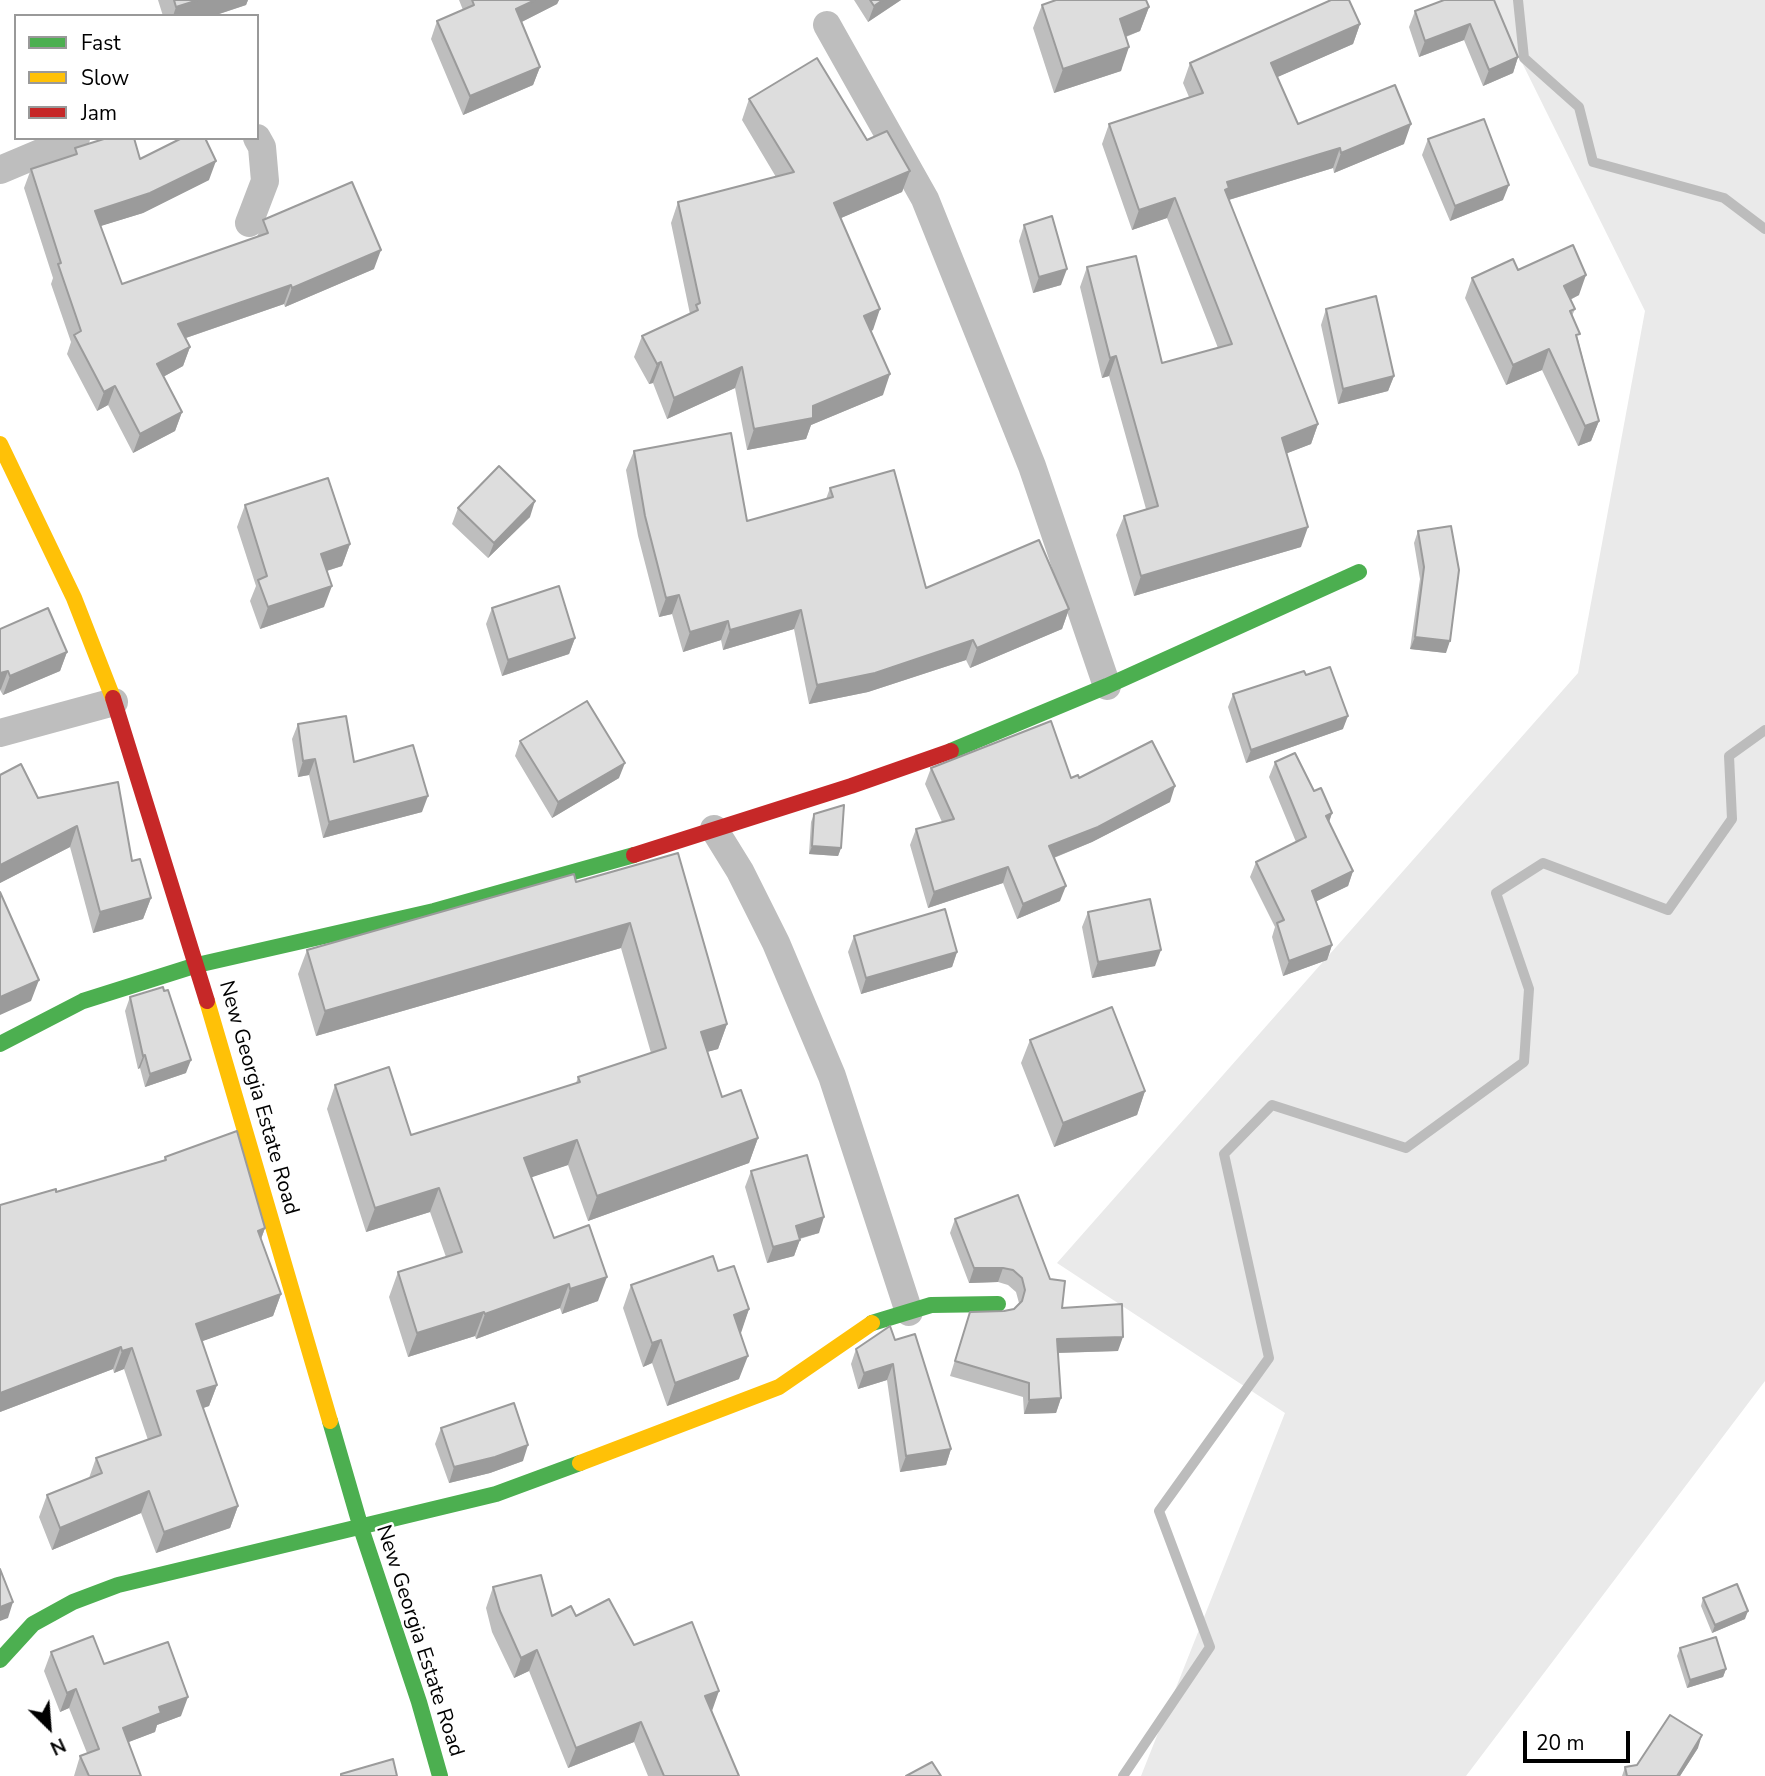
<!DOCTYPE html>
<style>
body{margin:0}
#map{position:relative;width:1765px;height:1776px;overflow:hidden;background:#fff;font-family:"Nunito Sans",sans-serif}
canvas{display:block}
.legend{position:absolute;left:14px;top:14px;width:245px;height:126px;box-sizing:border-box;background:#fff;border:2px solid #999;margin:0;padding:9px 12px;list-style:none;font-size:21px;color:#000}
.legend li{display:flex;align-items:center;gap:14px;height:35px}
.legend b{width:35px;border:2px solid #999}
.north{position:absolute;left:14px;top:1692px;width:70px;height:70px;-webkit-text-stroke:5px #fff;paint-order:stroke;rotate:155deg;font-size:19px;font-weight:700;line-height:28px;text-align:center;color:#000}
.north::after{content:'';display:block;margin:auto;width:24px;height:32px;background:#000;clip-path:polygon(50% 0,100% 100%,50% 72%,0 100%)}
.scale{position:absolute;left:1523px;top:1731px;width:107px;height:32px;box-sizing:border-box;border:4px solid #000;border-top:0;padding-left:9px;font-size:21px;line-height:24px;white-space:nowrap;color:#000;-webkit-text-stroke:5px #fff;paint-order:stroke}
</style>
<div id="map">
<canvas width="1765" height="1776"></canvas>
<ul class="legend">
<li><b style="height:9px;background:#4caf50"></b>Fast</li>
<li><b style="height:9px;background:#ffc107"></b>Slow</li>
<li><b style="height:9px;background:#c62828"></b>Jam</li>
</ul>
<div class="north">N</div>
<div class="scale">20 m</div>
</div>
<script>
const context = document.querySelector('canvas').getContext('2d');
context.lineJoin = 'round';
function paint(path, color) {
  context.fillStyle = color;
  context.fill(path, 'evenodd');
}
function toPath(rows) {
  const path = new Path2D();
  for (const r of rows) {
    path.moveTo(r[0], r[1]);
    for (let i = 2; i < r.length; i += 2) path.lineTo(r[i], r[i + 1]);
  }
  return path;
}
function strokePath(path, color, width, dash) {
  context.strokeStyle = color;
  context.lineWidth = width;
  context.lineCap = dash ? 'butt' : 'round';
  context.setLineDash(dash || []);
  context.stroke(path);
}
function drawText(font, color, halo, rows, align = 'center') {
  context.font = font + ' "Nunito Sans",sans-serif';
  context.lineWidth = 5;
  context.setLineDash([]);
  context.textBaseline = 'middle';
  context.strokeStyle = halo;
  context.fillStyle = color;
  for (const [text, x, y, turn = 0] of rows) {
    context.save();
    context.translate(x, y);
    context.rotate((+turn || 0) * Math.PI / 180);
    context.textAlign = isNaN(turn) ? turn : align;
    if (halo) context.strokeText(text, 0, 0);
    context.fillText(text, 0, 0);
    context.restore();
  }
}
const green = toPath([
 [1491,0,1765,0,1765,1381,1466,1776,1141,1776,1285,1413,1057,1263,1578,673,1645,311]
]);
const stream = toPath([
 [1518,0,1524,58,1579,107,1593,162,1724,198,1765,229],
 [1123,1776,1210,1647,1159,1511,1269,1358,1224,1154,1272,1105,1406,1148,1524,1062,1529,989,1496,893,1543,863,1668,910,1732,819,1729,756,1765,730]
]);
const street = toPath([
 [827,25,925,199,1032,466,1107,686],
 [0,170,76,138],
 [249,223,265,181,262,147,257,138],
 [0,733,114,702],
 [714,829,740,871,776,943,832,1076,909,1312]
]);
const fast = toPath([
 [951,751,1107,686,1359,572],
 [0,1044,83,1001,197,965,434,911,634,855],
 [872,1323,931,1305,998,1304],
 [330,1421,361,1528,419,1702,440,1776],
 [0,1660,33,1624,73,1602,118,1585,496,1494,580,1463]
]);
const slow = toPath([
 [0,444,74,598,113,698],
 [207,1001,330,1421],
 [580,1463,779,1387,872,1323]
]);
const jam = toPath([
 [113,698,207,1001],
 [634,855,851,786,951,751]
]);
const wall = toPath([
 [158,0,248,0,246,5,213,16,163,16],
 [459,0,559,0,557,4,521,22,540,67,533,85,463,115,431,39,437,21,463,10],
 [854,0,901,0,868,22],
 [1444,0,1518,57,1513,73,1483,86,1464,40,1419,57,1409,27,1415,11],
 [1042,5,1149,7,1140,31,1126,37,1121,71,1054,93,1033,28],
 [1360,24,1353,44,1277,77,1298,124,1404,144,1334,173,1333,168,1229,200,1318,424,1311,444,1287,453,1301,547,1134,596,1116,535,1124,516,1146,509,1109,376,1102,378,1080,287,1087,267,1162,363,1218,348,1167,218,1132,230,1102,144,1109,124,1189,97,1183,83,1190,63],
 [749,99,867,140,910,171,902,192,841,218,873,330,871,331,883,395,811,425,806,439,747,450,735,388,667,419,653,383,649,384,634,357,642,336,690,314,671,223,678,202,776,177,742,120],
 [1428,139,1503,200,1450,221,1422,155],
 [75,148,140,159,209,180,143,213,100,226,122,284,257,237,263,220,374,269,285,307,284,304,186,338,190,347,183,366,163,377,182,412,175,431,133,453,108,405,97,411,67,354,71,342,51,284,53,278,24,188,31,169,72,156],
 [1024,225,1061,285,1033,293,1019,241],
 [1518,270,1579,295,1570,300,1575,309,1572,316,1599,421,1591,441,1578,446,1542,370,1506,385,1465,298,1472,278],
 [1326,309,1394,376,1388,391,1338,404,1321,325],
 [634,451,747,521,826,499,830,488,926,588,1069,609,1062,629,970,668,966,660,868,692,809,704,794,629,723,650,721,640,683,652,672,614,659,617,638,536,626,470],
 [245,505,350,544,342,566,327,571,324,607,260,629,250,601,256,586,237,527],
 [458,508,530,517,488,558,452,524],
 [1418,531,1446,653,1410,649,1420,579,1414,543],
 [492,608,575,638,569,654,502,676,486,624],
 [0,629,67,652,60,671,3,695,0,690],
 [1306,675,1343,729,1246,763,1228,707,1233,694],
 [298,724,354,762,422,812,323,838,309,775,298,777,292,739],
 [520,741,619,778,552,818,515,756],
 [1275,762,1314,791,1332,813,1329,822,1353,871,1348,886,1316,901,1332,945,1327,960,1283,976,1272,937,1275,927,1250,877,1256,862,1296,842,1269,777],
 [931,768,1079,778,1170,802,1092,842,1054,858,1060,901,1017,919,1003,883,928,908,910,845,916,829,942,822,925,784],
 [0,775,38,798,132,861,151,898,143,919,93,933,70,847,0,883],
 [814,814,841,848,838,856,809,854,811,822],
 [678,853,727,1024,718,1049,707,1052,722,1097,758,1138,749,1163,588,1221,568,1165,531,1177,554,1238,598,1301,562,1314,560,1308,476,1339,475,1336,408,1357,389,1297,398,1272,446,1257,430,1212,366,1232,327,1109,335,1085,411,1135,576,1083,578,1077,651,1053,621,948,316,1036,298,974,307,950,576,882],
 [1088,912,1155,966,1092,978,1082,927],
 [854,936,957,952,952,967,861,994,848,952],
 [164,991,186,1073,145,1087,140,1068,138,1069,125,1011,130,997],
 [1030,1040,1145,1091,1137,1115,1054,1147,1021,1063],
 [165,1157,265,1228,261,1239,281,1294,273,1316,202,1341,217,1385,209,1406,203,1408,238,1506,230,1528,156,1553,141,1513,52,1550,39,1517,47,1495,89,1478,96,1458,148,1440,124,1369,114,1373,113,1369,0,1412,0,1205,56,1192,164,1160],
 [751,1171,819,1233,800,1239,794,1256,767,1263,745,1187],
 [955,1219,1050,1279,1062,1308,1118,1351,1058,1353,1061,1398,1056,1413,1024,1414,1023,1397,950,1376,970,1312,1004,1311,1014,1309,1019,1303,1016,1292,1008,1285,998,1282,969,1283,950,1233],
 [718,1271,749,1309,740,1333,739,1379,667,1406,652,1363,643,1367,623,1308,631,1285],
 [895,1340,951,1449,946,1465,900,1472,887,1380,858,1389,851,1364,856,1349],
 [441,1428,523,1461,490,1473,449,1483,435,1444],
 [493,1587,552,1616,576,1616,634,1645,712,1711,739,1776,648,1776,634,1742,568,1768,529,1671,514,1678,492,1632,486,1608],
 [1703,1598,1745,1619,1712,1633,1701,1606],
 [1680,1648,1726,1669,1723,1677,1687,1688,1677,1656],
 [51,1652,104,1664,181,1716,157,1725,155,1732,128,1742,141,1776,74,1776,80,1756,87,1753,69,1708,60,1712,44,1671],
 [1698,1748,1680,1776,1622,1776,1625,1767,1637,1765]
]);
const shadedWall = toPath([
 [198,0,248,0,246,5,213,16,173,16,176,7],
 [535,0,559,0,557,4,510,28,516,9],
 [883,0,901,0,868,22,874,6],
 [1149,7,1140,31,1111,42,1120,19],
 [1360,24,1353,44,1264,83,1271,63],
 [1470,24,1464,40,1419,57,1425,41],
 [1129,47,1121,71,1054,93,1063,69],
 [1518,57,1513,73,1483,86,1489,70],
 [540,67,533,85,463,115,470,96],
 [1411,124,1404,144,1334,173,1341,153],
 [1340,148,1333,168,1225,201,1217,210,1227,182],
 [216,161,209,180,143,213,88,230,95,211],
 [910,171,902,192,827,224,834,203],
 [1509,185,1503,200,1450,221,1455,206],
 [1175,198,1167,218,1132,230,1139,210],
 [381,250,374,269,285,307,292,288],
 [1067,269,1061,285,1033,293,1039,277],
 [1586,275,1579,295,1557,306,1564,286],
 [291,285,284,304,171,343,178,324],
 [880,309,873,330,856,337,864,316],
 [190,347,183,366,150,384,157,364],
 [1549,349,1542,370,1506,385,1513,365],
 [1116,356,1109,376,1102,378,1110,358],
 [661,362,653,383,649,384,657,364],
 [742,367,735,388,667,419,674,398],
 [890,374,883,395,811,425,806,439,747,450,754,429],
 [1394,376,1388,391,1338,404,1343,389],
 [115,386,108,405,97,411,104,392],
 [182,412,175,431,133,453,140,434],
 [1599,421,1591,441,1578,446,1585,426],
 [1318,424,1311,444,1275,458,1282,438],
 [535,501,530,517,488,558,494,543],
 [1308,527,1301,547,1134,596,1141,576],
 [350,544,342,566,313,575,321,554],
 [332,586,324,607,260,629,268,607],
 [679,595,672,614,659,617,666,598],
 [1069,609,1062,629,970,668,977,648],
 [801,610,794,629,723,650,730,630],
 [728,621,721,640,683,652,690,632],
 [1415,637,1450,641,1446,653,1410,649],
 [575,638,569,654,502,676,508,660],
 [973,640,966,660,868,692,809,704,817,685],
 [67,652,60,671,3,695,10,676],
 [8,671,1,689,0,690,0,673],
 [1348,716,1343,729,1246,763,1251,750],
 [315,759,309,775,298,777,303,761],
 [625,763,619,778,552,818,558,802],
 [1175,786,1170,802,1092,842,1043,862,1049,846],
 [428,796,422,812,323,838,329,822],
 [1332,813,1327,828,1326,816],
 [77,826,70,847,0,883,0,865],
 [812,846,841,848,838,856,809,854],
 [1008,867,1003,883,928,908,934,892],
 [1353,871,1348,886,1307,906,1312,891],
 [1066,886,1060,901,1017,919,1023,904],
 [151,898,143,919,93,933,100,912],
 [630,923,621,948,316,1036,325,1011],
 [1332,945,1327,960,1283,976,1289,961],
 [1161,950,1155,966,1092,978,1098,962],
 [957,952,952,967,861,994,866,978],
 [39,980,31,1001,0,1015,0,997],
 [727,1024,718,1049,692,1056,701,1032],
 [145,1055,140,1068,138,1069,143,1056],
 [191,1060,186,1073,145,1087,150,1074],
 [1145,1091,1137,1115,1054,1147,1063,1123],
 [758,1138,749,1163,588,1221,597,1196],
 [577,1140,568,1165,515,1183,524,1158],
 [439,1188,430,1212,366,1232,375,1208],
 [824,1217,819,1233,790,1241,796,1226],
 [265,1228,257,1250,258,1231],
 [800,1240,794,1256,767,1263,773,1247],
 [974,1268,1003,1268,998,1282,969,1283],
 [607,1277,598,1301,562,1314,570,1289],
 [569,1284,560,1308,476,1339,485,1314],
 [281,1294,273,1316,189,1346,196,1324],
 [749,1309,741,1333,725,1338,734,1315],
 [484,1312,475,1336,408,1357,417,1333],
 [1123,1337,1118,1351,1052,1353,1057,1339],
 [661,1340,652,1363,643,1367,652,1343],
 [121,1347,113,1369,0,1412,0,1393],
 [132,1348,124,1369,114,1373,122,1351],
 [748,1356,739,1379,667,1406,675,1383],
 [893,1364,887,1380,858,1389,864,1373],
 [217,1385,209,1406,189,1413,197,1391],
 [1061,1398,1056,1413,1024,1414,1029,1400],
 [528,1445,523,1461,490,1473,449,1483,454,1467],
 [951,1449,946,1465,900,1472,906,1456],
 [149,1491,141,1513,52,1550,60,1528],
 [238,1506,230,1528,156,1553,164,1532],
 [13,1602,8,1618,0,1621,0,1607],
 [1748,1611,1745,1619,1712,1633,1715,1625],
 [537,1650,529,1671,514,1678,521,1658],
 [1726,1669,1723,1677,1687,1688,1690,1680],
 [76,1689,69,1708,60,1712,67,1693],
 [719,1691,712,1711,705,1696],
 [188,1697,181,1716,157,1725,155,1732,116,1747,123,1728,159,1707],
 [641,1722,634,1742,568,1768,576,1748],
 [1702,1735,1698,1748,1680,1776,1677,1776]
]);
const building = toPath([
 [174,0,198,0,176,7,174,0],
 [472,0,535,0,516,9,540,67,470,96,437,21,474,5,472,0],
 [870,0,883,0,874,6,870,0],
 [1056,0,1146,0,1149,7,1120,19,1129,47,1063,69,1042,5,1056,0],
 [1331,0,1349,0,1360,24,1271,63,1298,124,1395,85,1411,124,1341,153,1340,148,1227,182,1229,188,1225,190,1318,424,1282,438,1308,527,1141,576,1124,516,1158,506,1116,356,1110,358,1087,267,1136,256,1162,363,1232,344,1175,198,1139,210,1109,124,1203,93,1190,63,1331,0],
 [1444,0,1494,0,1518,57,1489,70,1470,24,1425,41,1415,11,1444,0],
 [817,58,867,140,887,131,910,171,834,203,880,309,864,316,890,374,813,406,813,418,754,429,742,367,674,398,661,362,657,364,642,336,698,310,696,305,700,303,678,202,794,172,749,99,817,58],
 [1484,119,1509,185,1455,206,1428,139,1484,119],
 [107,138,134,138,140,159,182,138,205,138,216,161,150,193,95,211,122,284,268,233,263,220,352,182,381,250,292,288,291,285,178,324,190,347,157,364,182,412,140,434,115,386,104,392,74,335,81,331,58,264,61,263,31,169,77,154,75,148,107,138],
 [1052,216,1067,269,1039,277,1024,225,1052,216],
 [1573,245,1586,275,1564,286,1575,309,1570,311,1580,334,1576,335,1599,421,1585,426,1549,349,1513,365,1472,278,1513,259,1518,270,1573,245],
 [1376,296,1394,376,1343,389,1326,309,1376,296],
 [731,433,747,521,833,497,830,488,894,470,926,588,1039,540,1069,609,977,648,973,640,875,673,817,685,801,610,730,630,728,621,690,632,679,595,666,598,645,516,634,451,731,433],
 [499,466,535,501,494,543,458,508,499,466],
 [328,478,350,544,321,554,332,586,268,607,258,580,267,576,245,505,328,478],
 [1451,526,1459,570,1450,641,1415,637,1424,567,1418,531,1451,526],
 [559,586,575,638,508,660,492,608,559,586],
 [48,608,67,652,10,676,8,671,0,673,0,629,48,608],
 [1330,667,1348,716,1251,750,1233,694,1304,671,1306,675,1330,667],
 [587,701,625,763,558,802,520,741,587,701],
 [346,716,354,762,413,745,428,796,329,822,315,759,303,761,298,724,346,716],
 [1051,721,1071,778,1078,775,1079,778,1152,741,1175,786,1098,827,1049,846,1066,886,1023,904,1008,867,934,892,916,829,954,819,931,768,1051,721],
 [1295,753,1314,791,1321,788,1332,813,1326,816,1353,871,1312,891,1332,945,1289,961,1277,923,1284,920,1256,862,1306,837,1275,762,1295,753],
 [21,764,38,798,118,782,132,861,140,859,151,898,100,912,77,826,0,865,0,775,21,764],
 [844,805,841,848,812,846,814,814,844,805],
 [678,853,727,1024,701,1032,722,1097,741,1090,758,1138,597,1196,577,1140,524,1158,554,1238,589,1225,607,1277,570,1289,569,1284,485,1314,484,1312,417,1333,398,1272,462,1252,439,1188,375,1208,335,1085,389,1067,411,1135,580,1082,578,1077,666,1048,630,923,325,1011,307,950,574,874,576,882,678,853],
 [0,892,39,980,0,997,0,892],
 [1150,899,1161,950,1098,962,1088,912,1150,899],
 [945,909,957,952,866,978,854,936,945,909],
 [163,987,164,991,168,990,191,1060,150,1074,145,1055,143,1056,130,997,163,987],
 [1112,1007,1145,1091,1063,1123,1030,1040,1112,1007],
 [237,1131,265,1228,258,1231,281,1294,196,1324,217,1385,197,1391,238,1506,164,1532,149,1491,60,1528,47,1495,102,1473,96,1458,161,1435,132,1348,122,1351,121,1347,0,1393,0,1205,56,1189,56,1192,166,1160,165,1157,237,1131],
 [807,1155,824,1217,796,1226,800,1240,773,1247,751,1171,807,1155],
 [1018,1195,1050,1279,1065,1281,1062,1308,1122,1304,1123,1337,1057,1339,1061,1398,1029,1400,1029,1383,955,1361,970,1312,1004,1311,1014,1309,1022,1301,1025,1290,1022,1278,1013,1270,1003,1268,974,1268,955,1219,1018,1195],
 [713,1256,718,1271,734,1266,749,1309,734,1315,748,1356,675,1383,661,1340,652,1343,631,1285,713,1256],
 [890,1326,895,1340,915,1334,951,1449,906,1456,893,1364,864,1373,856,1349,890,1326],
 [514,1403,528,1445,495,1457,454,1467,441,1428,514,1403],
 [0,1569,13,1602,0,1607,0,1569],
 [541,1575,552,1616,571,1606,576,1616,609,1599,634,1645,692,1622,719,1691,705,1696,739,1776,664,1776,641,1722,576,1748,537,1650,521,1658,500,1611,493,1587,541,1575],
 [1737,1584,1748,1611,1715,1625,1703,1598,1737,1584],
 [93,1636,104,1664,168,1642,188,1697,159,1707,161,1713,123,1728,141,1776,89,1776,80,1756,99,1749,76,1689,67,1693,51,1652,93,1636],
 [1716,1637,1726,1669,1690,1680,1680,1648,1716,1637],
 [1670,1715,1702,1735,1677,1776,1627,1776,1625,1767,1637,1765,1670,1715],
 [393,1759,397,1776,341,1776,341,1774,393,1759],
 [932,1762,941,1776,906,1776,932,1762]
]);
const streetNames = [
 ["New Georgia Estate Road",258,1098,74],
 ["New Georgia Estate Road",419,1641,72]
];
paint(green, '#eaeaea');
strokePath(stream, '#bcbcbc', 10);
strokePath(street, '#bebebe', 28);
strokePath(fast, '#4caf50', 16);
strokePath(slow, '#ffc107', 16);
strokePath(jam, '#c62828', 16);
paint(wall, '#bebebe');
paint(shadedWall, '#9b9b9b');
paint(building, '#ddd');
strokePath(building, '#9b9b9b', 2);
drawText('21px', '#000', '#fff', streetNames);
</script>
